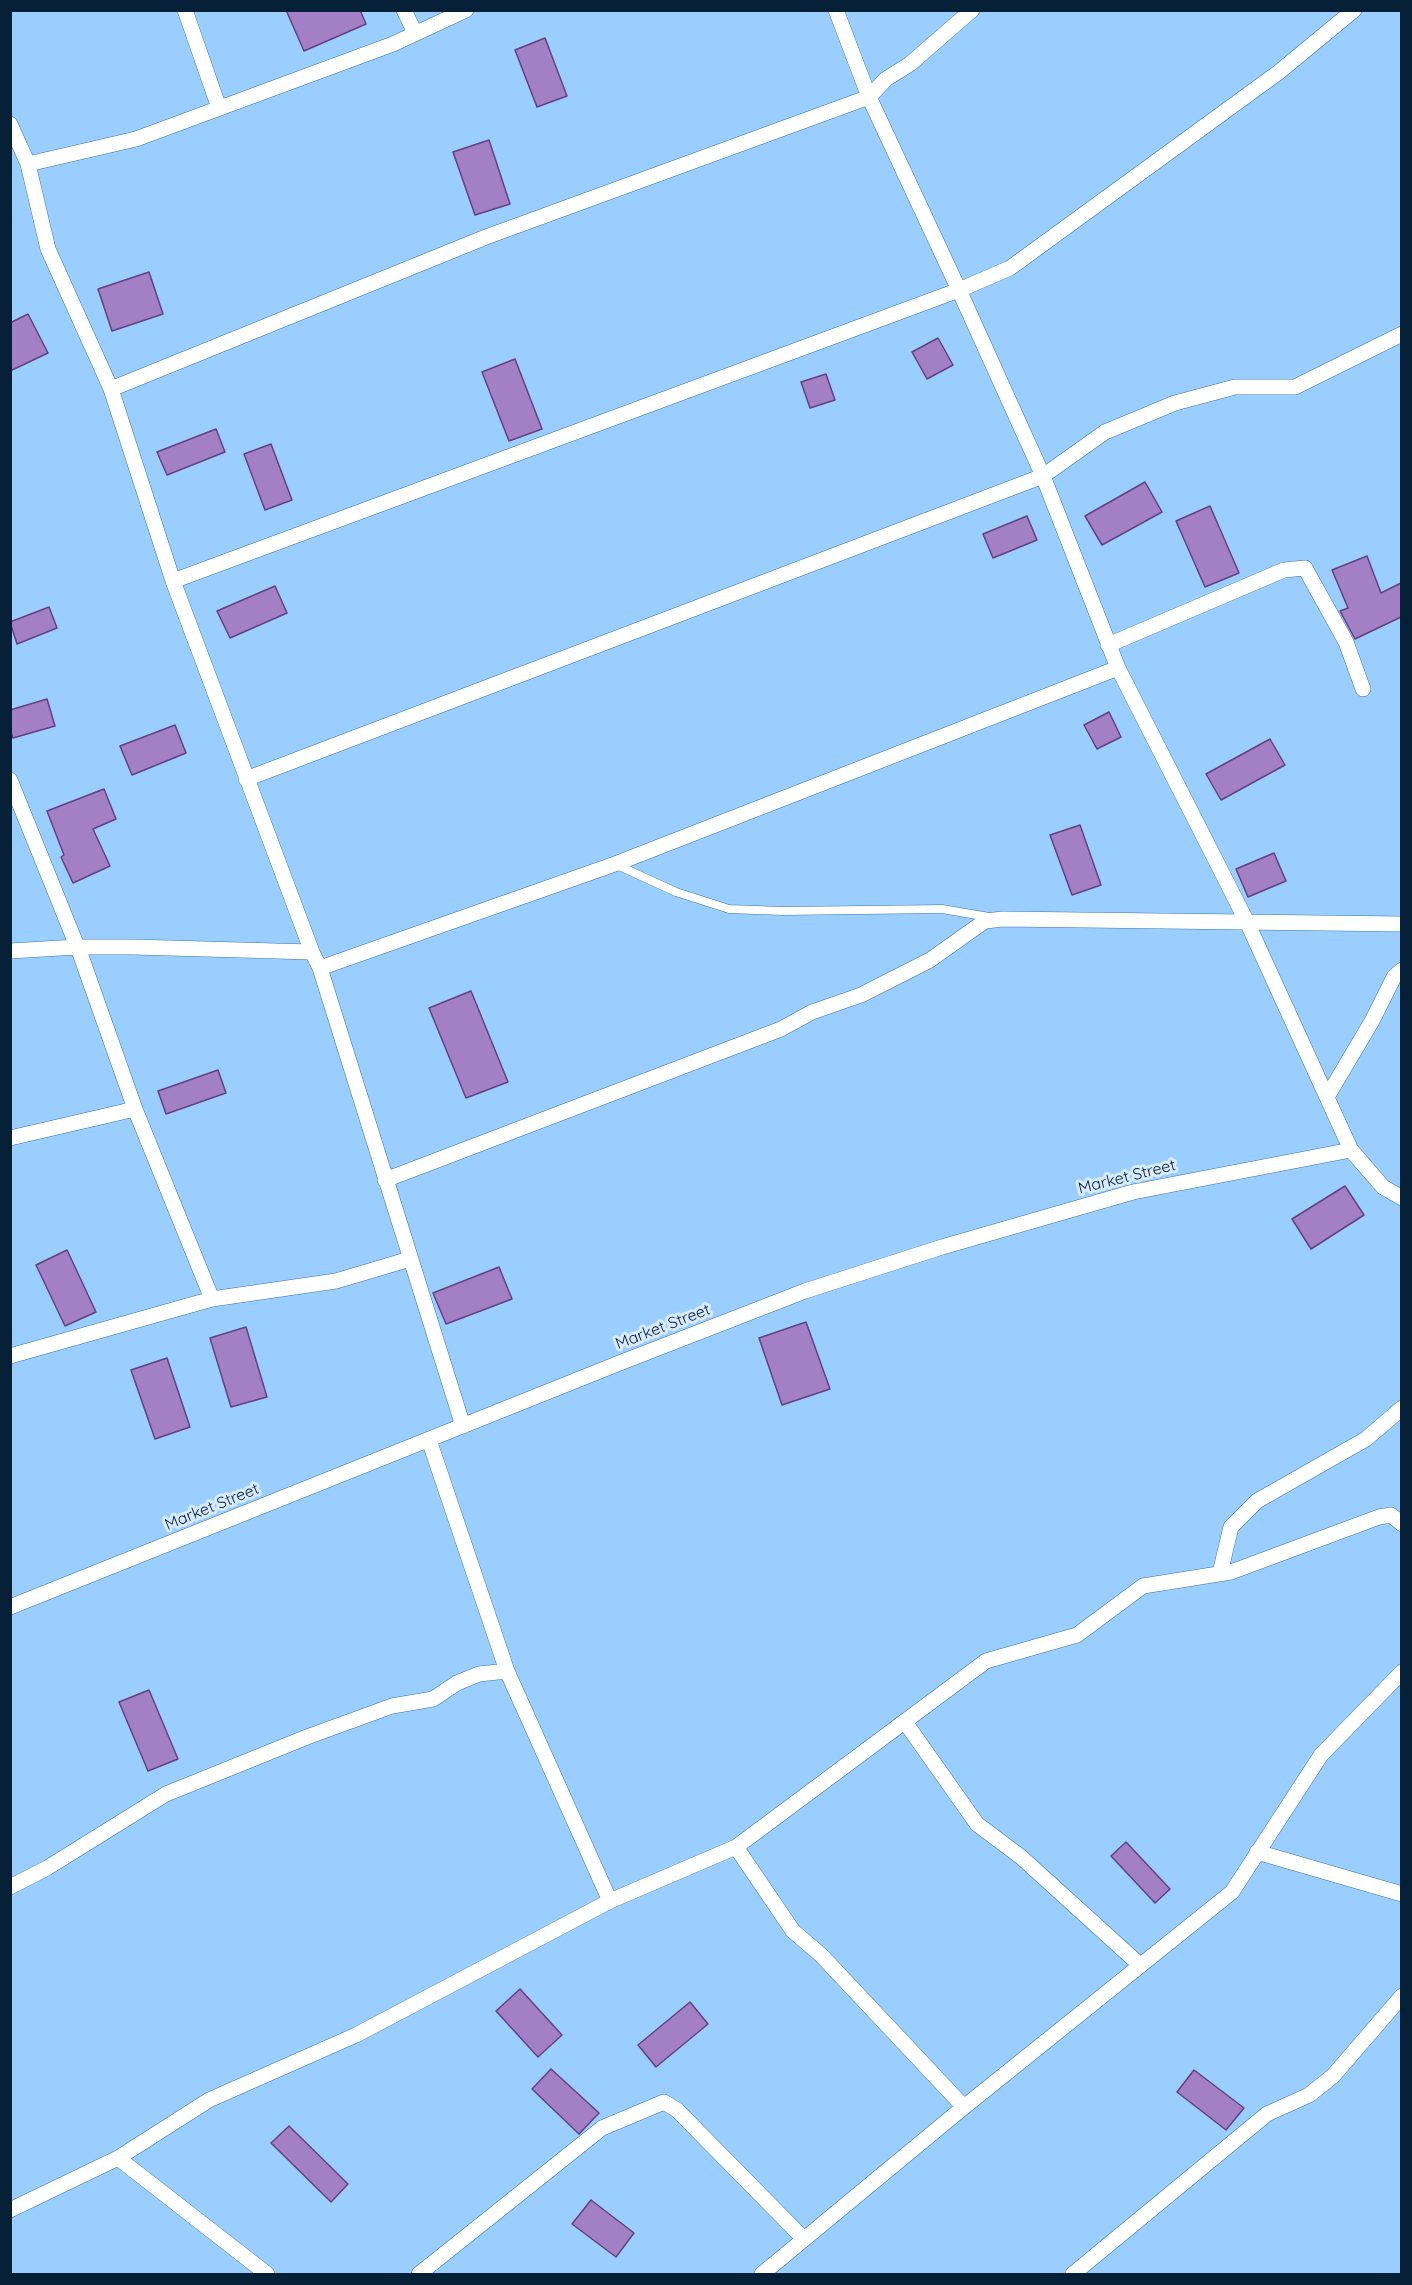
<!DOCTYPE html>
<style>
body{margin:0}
#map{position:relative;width:1412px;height:2285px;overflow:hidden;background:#9acefe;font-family:Quicksand,sans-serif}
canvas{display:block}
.frame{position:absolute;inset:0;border:12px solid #052037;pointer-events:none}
</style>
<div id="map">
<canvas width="1412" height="2285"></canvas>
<div class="frame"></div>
</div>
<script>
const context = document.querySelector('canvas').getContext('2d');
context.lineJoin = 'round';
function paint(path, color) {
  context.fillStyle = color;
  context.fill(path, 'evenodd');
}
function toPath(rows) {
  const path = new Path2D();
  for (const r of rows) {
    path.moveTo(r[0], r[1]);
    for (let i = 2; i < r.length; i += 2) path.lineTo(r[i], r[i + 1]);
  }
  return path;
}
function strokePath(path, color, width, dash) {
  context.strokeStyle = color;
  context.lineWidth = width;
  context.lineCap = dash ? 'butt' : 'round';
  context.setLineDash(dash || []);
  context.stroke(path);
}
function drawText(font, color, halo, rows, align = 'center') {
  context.font = font + ' Quicksand,sans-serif';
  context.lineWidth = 6;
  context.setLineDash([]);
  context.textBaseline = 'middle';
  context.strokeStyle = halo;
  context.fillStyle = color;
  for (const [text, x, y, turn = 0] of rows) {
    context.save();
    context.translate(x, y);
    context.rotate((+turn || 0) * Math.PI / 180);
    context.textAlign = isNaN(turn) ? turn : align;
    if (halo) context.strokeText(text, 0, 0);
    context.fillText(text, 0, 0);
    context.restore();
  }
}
const building = toPath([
 [286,10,360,10,366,24,304,51,286,10],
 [545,38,567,96,537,107,515,50,545,38],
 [489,140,510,204,475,215,453,152,489,140],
 [149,272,163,314,112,331,98,289,149,272],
 [28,314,48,353,10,371,10,323,28,314],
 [938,338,953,365,927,379,912,352,938,338],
 [515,359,542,429,509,441,482,372,515,359],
 [826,374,835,400,810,408,801,382,826,374],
 [216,429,225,452,167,475,157,452,216,429],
 [271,444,292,500,265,510,244,454,271,444],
 [1145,482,1162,512,1102,545,1085,516,1145,482],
 [1210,506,1239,573,1205,587,1176,521,1210,506],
 [1027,516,1037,540,993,558,983,534,1027,516],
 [1367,556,1381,593,1401,583,1401,617,1355,639,1340,611,1348,608,1332,570,1367,556],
 [275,586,287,613,230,638,217,611,275,586],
 [49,607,57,628,17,644,10,622,49,607],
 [47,699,55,726,13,738,10,731,10,710,47,699],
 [1109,712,1121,737,1097,749,1084,725,1109,712],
 [175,725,186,753,132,775,120,746,175,725],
 [1270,739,1285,765,1221,800,1206,774,1270,739],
 [104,789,116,819,93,829,110,866,73,883,61,857,64,855,47,811,104,789],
 [1080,825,1101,885,1072,895,1050,835,1080,825],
 [1274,853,1286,881,1248,897,1236,869,1274,853],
 [471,991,508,1082,466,1098,429,1008,471,991],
 [218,1070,226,1093,166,1114,158,1091,218,1070],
 [1345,1186,1364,1215,1311,1249,1292,1219,1345,1186],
 [67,1250,96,1312,65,1326,36,1265,67,1250],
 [499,1267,512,1299,446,1324,433,1293,499,1267],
 [806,1322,830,1389,782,1405,759,1338,806,1322],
 [246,1327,267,1397,231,1407,210,1338,246,1327],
 [167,1358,190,1427,155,1439,131,1370,167,1358],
 [149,1690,178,1759,148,1771,119,1702,149,1690],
 [1126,1842,1170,1889,1155,1903,1111,1856,1126,1842],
 [520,1989,562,2035,538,2057,496,2011,520,1989],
 [690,2002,708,2024,656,2067,638,2045,690,2002],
 [551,2069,599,2113,579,2134,532,2089,551,2069],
 [1194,2070,1244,2108,1226,2130,1177,2092,1194,2070],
 [289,2126,348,2184,331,2202,271,2143,289,2126],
 [591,2200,634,2233,616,2257,572,2224,591,2200]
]);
const lane = toPath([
 [617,865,676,892,729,909,782,911,942,909,989,917]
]);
const street = toPath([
 [185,10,219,108],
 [404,10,415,33],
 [836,10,869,97,959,290,1043,476,1118,668,1247,922,1351,1150,1383,1187,1402,1198],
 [10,124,28,164,48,249,111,389,173,581,312,952,320,968,463,1426],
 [28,164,136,139,393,44,466,10],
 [111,389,486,237,869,97,886,79,910,64,972,10],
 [173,581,959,290,1010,268,1279,72,1354,10],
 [1108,645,1284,570,1305,568,1346,642,1363,689],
 [246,779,1043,476,1105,432,1175,403,1235,387,1295,387,1402,334],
 [10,780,81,956,135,1109,212,1299],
 [10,951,77,947,133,947,312,952],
 [320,968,615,864,1118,668],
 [1327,1097,1372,1021,1394,977,1402,970],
 [10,1138,135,1109],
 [385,1180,781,1029,812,1012,861,995,930,960,985,921,1003,919,1402,924],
 [10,1356,212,1299,336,1281,410,1259],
 [429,1440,507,1671,610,1901],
 [1220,1573,1231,1527,1257,1501,1366,1439,1402,1408],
 [10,1607,622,1362,805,1291,942,1247,1133,1192,1351,1150],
 [905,1722,977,1824,1021,1857,1140,1965],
 [736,1847,793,1931,821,1955,964,2107],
 [1257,1852,1402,1894],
 [10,1887,47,1868,166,1794,307,1737,392,1706,433,1699,457,1683,479,1674,507,1671],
 [118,2158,267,2274],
 [10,2210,118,2158,209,2100,356,2035,610,1901,736,1847,986,1661,1077,1635,1143,1586,1231,1572,1379,1517,1391,1515,1402,1524],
 [419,2274,602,2128,664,2102,677,2110,804,2239],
 [762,2274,964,2107,1232,1892,1321,1755,1402,1672],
 [1073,2274,1267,2114,1309,2095,1333,2076,1402,1996]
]);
const streetNames = [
 ["Market Street",1127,1177,-14],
 ["Market Street",663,1327,-21],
 ["Market Street",212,1507,-22]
];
paint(building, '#a37fc5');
strokePath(building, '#634182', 1.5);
strokePath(lane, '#3576ad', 9);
strokePath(street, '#3576ad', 16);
strokePath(lane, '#fff', 8);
strokePath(street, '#fff', 15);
drawText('16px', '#052037', '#d8ebfe', streetNames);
</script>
